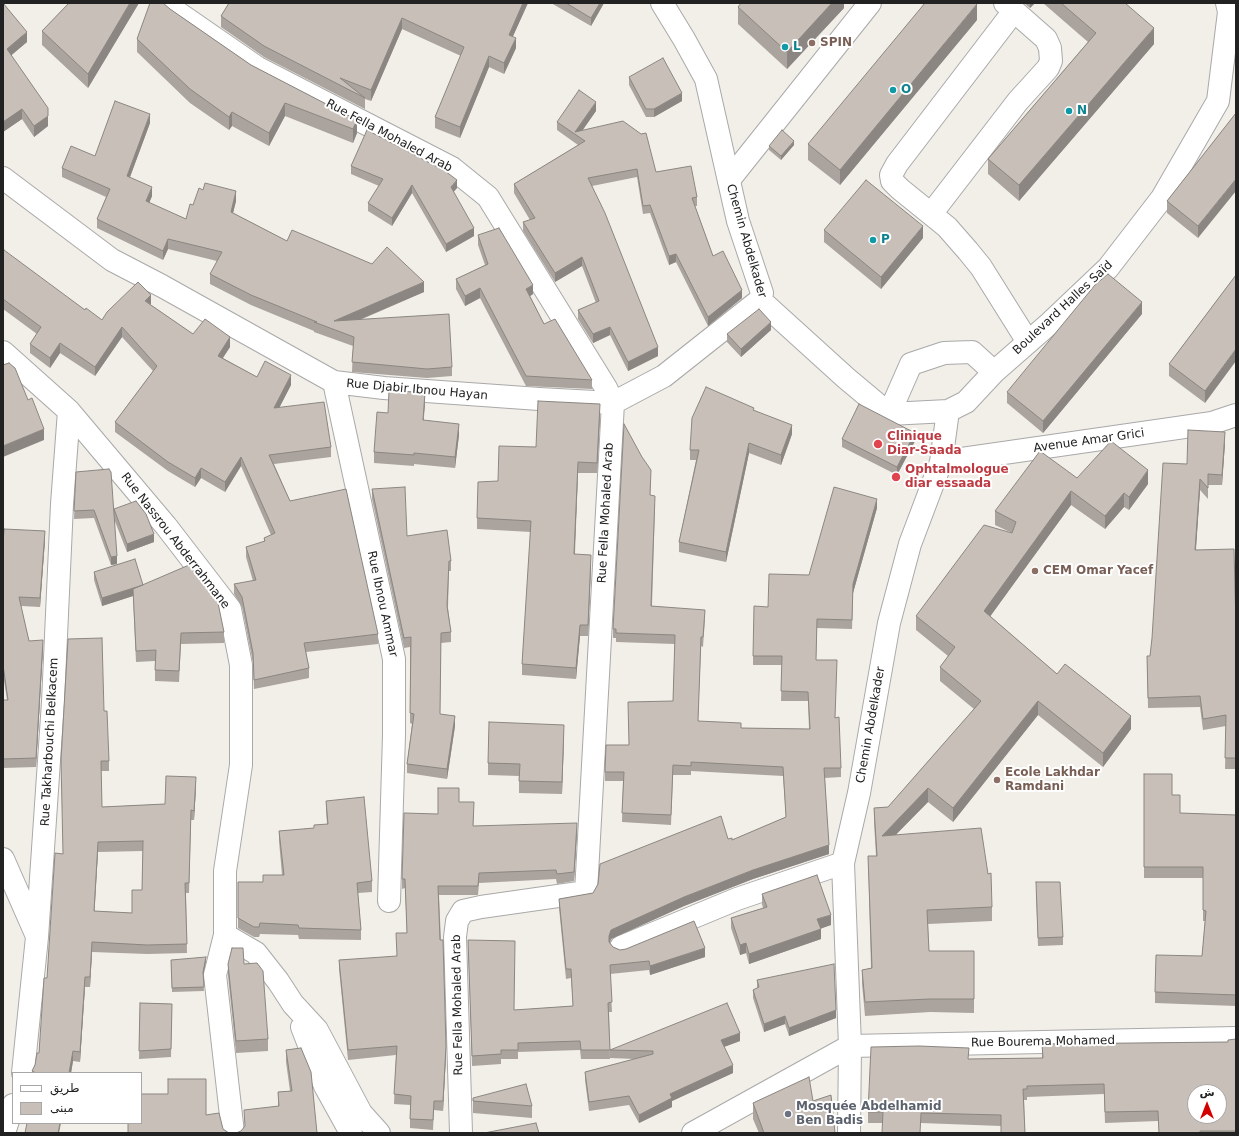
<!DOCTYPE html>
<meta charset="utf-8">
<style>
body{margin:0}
#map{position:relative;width:1239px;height:1136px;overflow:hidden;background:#f2efe9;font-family:"DejaVu Sans",Vazirmatn,sans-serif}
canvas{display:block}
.frame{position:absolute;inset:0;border:4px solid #222;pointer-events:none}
.legend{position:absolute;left:12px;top:1072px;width:130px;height:52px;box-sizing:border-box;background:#fff;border:1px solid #a7a7a7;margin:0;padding:5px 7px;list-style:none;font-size:12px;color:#222}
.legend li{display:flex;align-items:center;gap:8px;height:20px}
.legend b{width:20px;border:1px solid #a7a7a7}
.north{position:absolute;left:1187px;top:1084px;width:40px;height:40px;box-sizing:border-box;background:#fff;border:1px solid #a7a7a7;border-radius:50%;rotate:0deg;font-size:11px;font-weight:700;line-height:16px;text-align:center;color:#222}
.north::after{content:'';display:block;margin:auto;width:14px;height:18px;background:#d40000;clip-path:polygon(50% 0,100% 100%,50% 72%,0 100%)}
</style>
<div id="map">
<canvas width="1239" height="1136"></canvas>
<div class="frame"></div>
<ul class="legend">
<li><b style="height:5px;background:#fff"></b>طريق</li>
<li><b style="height:11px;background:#c7bfb8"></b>مبنى</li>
</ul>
<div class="north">ش</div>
</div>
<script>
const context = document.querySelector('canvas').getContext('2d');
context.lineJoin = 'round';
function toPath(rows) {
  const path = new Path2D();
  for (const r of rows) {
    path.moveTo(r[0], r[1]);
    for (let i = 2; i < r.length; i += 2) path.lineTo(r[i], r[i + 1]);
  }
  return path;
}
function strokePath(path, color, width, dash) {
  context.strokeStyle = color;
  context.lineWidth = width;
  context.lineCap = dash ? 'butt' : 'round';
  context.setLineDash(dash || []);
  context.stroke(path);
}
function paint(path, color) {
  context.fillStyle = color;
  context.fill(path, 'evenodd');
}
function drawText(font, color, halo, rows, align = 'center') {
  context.font = font + ' "DejaVu Sans",sans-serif';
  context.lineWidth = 4;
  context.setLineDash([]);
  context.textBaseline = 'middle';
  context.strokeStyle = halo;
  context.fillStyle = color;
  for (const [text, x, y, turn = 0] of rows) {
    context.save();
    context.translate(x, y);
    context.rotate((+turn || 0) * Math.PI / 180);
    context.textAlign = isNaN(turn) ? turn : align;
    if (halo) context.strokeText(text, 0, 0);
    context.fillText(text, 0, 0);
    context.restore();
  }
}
const minor = toPath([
 [167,3,177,12,258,68,452,168,488,197,606,388,613,403,586,892,481,907,463,911,457,921,455,937,461,1133],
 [1014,11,897,164,891,175,892,181,900,189,947,227,968,251,981,267,1028,342],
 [3,178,112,260,162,286,334,382,384,388,539,399,613,403,664,376,760,300],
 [729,180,870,3],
 [931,214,1018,101,1048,68,1051,61,1050,48,1046,39,1005,3],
 [3,352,69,411,166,526,230,609,241,665,241,765,225,871,225,935,215,975,233,1133],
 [334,382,394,659,394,735,389,901],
 [3,859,36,934],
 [225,935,256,953,278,981,293,1004,317,1030,361,1113,379,1133],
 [621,947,737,899,843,863],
 [302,1027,325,1086,351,1133],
 [23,1073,37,937,53,702,62,504,69,411],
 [4,1133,13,1105],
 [693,1133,850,1046,1236,1038]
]);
const tertiary = toPath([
 [662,3,684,39,706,79,738,221,762,293,760,300,846,378,889,414],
 [972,352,994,372,966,402,948,411,889,414,911,364,944,353,972,352],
 [994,372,1050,323,1108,268,1162,198,1218,101,1229,12,1227,3],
 [941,462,1212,423,1236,415],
 [849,1133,850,1046,843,863,859,793,889,623,910,544,941,462,948,411]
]);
const wall = toPath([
 [3,3,27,42,11,55,48,126,34,137,22,119,3,132],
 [69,3,139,3,88,88,42,45,42,31],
 [229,3,528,3,513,36,516,48,504,74,489,67,460,138,435,128,435,117,461,56,402,29,371,101,365,99,365,109,264,57,221,27,221,16],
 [551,3,604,3,591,26],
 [844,3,844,8,787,69,738,24,738,7],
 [1024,3,1035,3,1030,8],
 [1043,3,1125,3,1154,44,1019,201,988,174,988,159,1088,42],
 [170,9,251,65,357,120,357,133,353,143,285,116,269,146,232,126,229,130,190,103,137,52,137,39],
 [977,20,840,185,808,160,808,144],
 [629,77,682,101,654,117,646,117,629,85],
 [596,111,582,130,656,172,697,197,697,206,695,206,713,256,742,298,708,326,676,262,669,265,650,213,643,214,637,177,592,186,658,356,628,371,610,335,593,343,578,319,578,310,596,303,582,266,555,282,523,231,523,222,530,220,514,193,514,184,578,145,557,130,557,122],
 [1236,113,1198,238,1167,213,1167,201],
 [150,123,130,177,152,196,149,203,186,219,193,205,236,201,233,213,287,241,424,292,360,320,452,367,452,376,427,378,352,372,353,346,314,332,314,331,251,305,210,284,210,274,217,261,168,249,163,260,97,228,97,219,106,197,62,177,62,168,95,156],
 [794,145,781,160,769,150,769,146],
 [351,166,457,188,453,192,474,236,446,252,412,193,392,226,368,211,368,203,379,186,351,174],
 [824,230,923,238,881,289,824,242],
 [478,235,533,294,530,296,544,324,592,380,592,389,526,386,480,298,465,306,456,289,456,279,485,265,478,245],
 [3,251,85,310,102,320,151,305,193,334,230,347,223,358,257,377,291,385,279,408,331,447,331,457,274,464,290,501,378,634,378,644,306,652,309,668,309,678,254,689,253,663,242,607,234,594,234,584,253,581,246,557,246,547,264,542,264,538,271,535,241,466,225,492,201,478,195,487,168,471,115,432,115,422,153,371,122,337,95,376,60,353,50,368,30,353,30,344,37,334,3,309],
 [1236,275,1205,403,1169,376,1169,364],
 [1142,314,1043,433,1007,403,1007,392],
 [771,330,741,357,727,342,727,334],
 [425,403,423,420,459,435,455,468,414,464,414,466,374,463,374,452,388,413],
 [754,410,792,434,781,465,749,453,726,562,679,552,679,542,696,460,690,460,690,450],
 [600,415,597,473,578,473,575,554,591,566,588,636,580,636,576,679,522,675,522,664,531,532,477,529,477,518,498,481,536,447],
 [842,439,915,441,897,475,842,447],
 [1225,443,1222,485,1208,485,1208,499,1200,490,1196,550,1236,624,1236,769,1225,769,1226,726,1203,730,1200,707,1148,708,1147,656,1150,656,1187,464],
 [76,472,114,509,154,542,127,552,114,519,117,564,111,565,94,518,74,519],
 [1077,478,1148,484,1129,510,1124,507,1105,529,1071,505,990,616,1057,674,1131,729,1103,767,1038,715,953,822,928,802,896,834,992,907,992,921,928,924,929,951,974,951,974,1013,930,1012,865,1016,862,984,862,970,871,968,868,856,876,856,874,822,874,808,888,807,974,709,940,681,940,667,948,656,916,630,916,616,1012,533,995,525,995,511],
 [651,479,650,495,655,505,652,606,705,619,703,647,701,646,698,721,741,728,809,729,808,701,781,701,782,665,753,665,753,656,768,607,809,575,877,508,853,593,852,629,817,628,816,660,835,717,841,768,841,777,825,778,829,854,753,879,684,906,611,939,610,943,613,947,620,950,705,957,650,975,649,970,610,974,612,1012,609,1012,610,1059,581,1059,580,1050,518,1052,518,1059,501,1059,501,1064,472,1066,468,940,514,1010,573,1006,571,978,566,979,559,908,559,899,593,893,728,839,732,840,786,817,783,776,691,771,691,775,673,775,671,825,622,822,623,781,605,781,605,772,629,745,673,701,675,644,616,642,616,638,613,638,613,629],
 [372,489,407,536,451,561,451,571,449,571,448,608,451,632,451,642,441,643,440,714,455,726,447,779,407,773,407,764,412,724,410,723,410,647,404,648,372,499],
 [45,540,40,607,21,606,29,641,43,649,36,767,3,768,3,700,7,700,3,674,3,545],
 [94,572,143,585,224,632,224,643,181,644,179,682,155,681,155,661,136,662,133,596,102,606,94,580],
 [104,711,109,761,109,771,101,771,102,807,165,804,196,787,194,820,191,820,189,893,186,893,187,953,147,954,92,952,90,987,85,987,80,1062,73,1061,71,1073,32,1073,32,1071,35,1065,39,1053,47,978,63,854],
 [143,851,142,890,132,913,94,911,98,852],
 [564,737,562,794,519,793,519,776,488,775,488,763],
 [1144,774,1172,795,1180,813,1236,815,1236,800,1236,1006,1155,1003,1155,992,1202,956,1205,921,1203,921,1203,878,1144,878],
 [326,801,372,881,372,892,358,893,361,930,361,940,299,939,298,935,260,934,259,937,254,937,238,928,238,882,263,882,282,875,279,841,279,831,314,828,327,824,326,811],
 [459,802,474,811,473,826,577,832,574,881,557,884,556,879,479,883,478,895,439,895,446,1055,443,1111,434,1110,433,1130,410,1128,410,1105,394,1104,396,1055,348,1060,339,969,339,960,396,957,407,933,405,888,402,889,402,879,438,814],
 [1036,890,1063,937,1063,945,1038,946],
 [762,894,831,925,821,928,821,939,749,964,746,953,740,955,731,928,731,918,763,908,762,904],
 [171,960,206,961,203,975,204,991,172,992],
 [228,964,244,964,268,1039,268,1051,236,1053,228,976],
 [757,980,836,1018,789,1036,785,1024,764,1032,753,998,753,990,757,988],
 [140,1003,172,1004,171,1057,139,1059],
 [1236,1039,1236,1133,1159,1133,1158,1121,1105,1123,1104,1094,1027,1097,1027,1100,1024,1100,1025,1133,1001,1133,1001,1126,921,1123,868,1123,868,1112,969,1059,1042,1058,1042,1044,1228,1042],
 [740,1041,724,1047,733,1073,672,1101,672,1107,639,1123,629,1105,589,1111,585,1080,585,1072,635,1059,610,1058,610,1050],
 [286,1050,317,1133,241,1131,278,1106,278,1092,290,1091,286,1062],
 [473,1098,532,1106,532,1118,473,1113],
 [813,1101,835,1133,759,1133,753,1119,753,1103]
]);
const shadedWall = toPath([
 [130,3,139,3,88,88,88,74],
 [523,3,528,3,509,45,509,35],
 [600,3,604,3,591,26,591,18],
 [832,3,844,3,844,8,787,69,787,52],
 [1030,3,1035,3,1030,8],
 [977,4,977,20,840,185,840,170],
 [402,18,402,29,371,101,371,90],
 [1154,28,1154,44,1019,201,1019,185],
 [27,32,27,42,7,59,7,49],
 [516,38,516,48,504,74,504,63],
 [489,56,489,67,460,138,460,127],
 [682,93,682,101,654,117,654,109],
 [596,102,596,111,578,137,575,132],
 [285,103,285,116,269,146,269,133],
 [22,109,22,119,3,132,3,122],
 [232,112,232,126,229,130,229,117],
 [150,114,150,123,127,185,127,176],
 [48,116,48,126,34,137,34,126],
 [357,120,357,133,353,143,353,129],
 [794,141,794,145,781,160,781,156],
 [1236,179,1236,191,1198,238,1198,226],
 [457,180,457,188,451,195,451,187],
 [412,185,412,193,392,226,392,218],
 [152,187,152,196,146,211,146,201],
 [236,191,236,201,231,221,231,212],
 [923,226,923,238,881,289,881,277],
 [474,228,474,236,446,252,446,244],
 [168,239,168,249,163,260,163,251],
 [676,254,676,262,669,265,669,256],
 [582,257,582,266,555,282,555,273],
 [424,282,424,292,335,330,334,321],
 [533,285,533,294,526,299,526,289],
 [480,288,480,298,465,306,465,296],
 [742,290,742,298,708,326,708,317],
 [151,295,151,305,145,301],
 [1142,302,1142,314,1043,433,1043,421],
 [771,322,771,330,741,357,741,349],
 [122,327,122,337,95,376,95,367],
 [610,327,610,335,593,343,593,334],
 [230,337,230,347,218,365,218,356],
 [60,343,60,353,50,368,50,358],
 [658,347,658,356,628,371,628,362],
 [1236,349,1236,361,1205,403,1205,391],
 [291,375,291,385,274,418,274,408],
 [425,393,425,403,423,430,423,420],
 [600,404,600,415,597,473,597,463],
 [459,424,459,435,455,468,455,457],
 [792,425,792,434,781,465,781,455],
 [44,429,44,440,3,457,3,446],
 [1225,432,1225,443,1222,485,1222,475],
 [915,433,915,441,897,475,897,467],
 [749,443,749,453,726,562,726,552],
 [241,457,241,466,225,492,225,482],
 [578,462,578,473,574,565,574,554],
 [201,468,201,478,195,487,195,478],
 [1148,470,1148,484,1129,510,1129,497],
 [1200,479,1200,490,1195,561,1195,550],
 [1071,491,1071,505,984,625,984,611],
 [1124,493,1124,507,1105,529,1105,516],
 [877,499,877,508,853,593,852,629,853,584],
 [45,531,45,540,40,607,40,598],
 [154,534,154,542,127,552,127,544],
 [591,555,591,566,588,636,588,625],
 [117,556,117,564,111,565,111,557],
 [143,585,133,596,102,606,102,598],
 [580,625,580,636,576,679,576,668],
 [43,640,43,649,36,767,36,758],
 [1038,701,1038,715,953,822,953,808],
 [455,716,455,726,447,779,447,769],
 [1131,716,1131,729,1103,767,1103,753],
 [564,725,564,737,562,794,562,782],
 [196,777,196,787,194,820,194,811],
 [928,788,928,802,882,849,882,836],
 [577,823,577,832,574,881,574,872],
 [98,842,98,852,94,921,94,911],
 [829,845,829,854,753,879,684,906,611,939,609,945,609,936,611,930,684,897,753,870],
 [831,915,831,925,817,930,817,919],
 [821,929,821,939,749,964,749,954],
 [92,942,92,952,90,987,90,977],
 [746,943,746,953,740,955,740,945],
 [705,948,705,957,650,975,650,966],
 [206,957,206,961,203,976,203,972],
 [85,977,85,987,80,1062,80,1052],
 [836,1010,836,1018,789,1036,789,1028],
 [785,1016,785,1024,764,1032,764,1024],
 [740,1033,740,1041,721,1048,721,1040],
 [446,1046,446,1055,443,1111,443,1101],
 [73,1051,73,1061,71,1073,69,1073],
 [733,1065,733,1073,672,1101,672,1107,639,1123,639,1115,670,1094],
 [60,1123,61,1123,59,1133,58,1133]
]);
const building = toPath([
 [3,3,27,32,7,49,48,108,48,116,34,126,22,109,3,122,3,3],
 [69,3,130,3,88,74,42,31,69,3],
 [150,3,163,3,170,9,251,65,357,120,353,129,285,103,269,133,232,112,229,117,190,89,137,39,150,3],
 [229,3,523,3,509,35,516,38,504,63,489,56,460,127,435,117,464,47,402,18,371,90,340,78,365,98,264,46,221,16,229,3],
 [566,3,600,3,591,18,566,3],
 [741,3,832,3,787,52,738,7,741,3],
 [925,3,976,3,977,4,840,170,808,144,925,3],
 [1061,3,1125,3,1154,28,1019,185,988,159,1096,33,1061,3],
 [663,58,682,93,654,109,646,109,629,77,663,58],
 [579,90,596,102,575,132,623,121,641,134,646,133,656,172,691,166,697,197,692,198,713,256,723,251,742,290,708,317,676,254,669,256,650,205,643,206,637,169,588,178,605,213,658,347,628,362,610,327,593,334,578,310,599,301,582,257,555,273,523,222,535,218,514,184,585,141,557,122,579,90],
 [115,101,150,114,127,176,152,187,146,201,186,219,190,204,193,205,199,188,203,190,205,183,236,191,231,212,287,241,292,230,372,264,387,247,424,282,334,321,449,314,452,367,427,369,352,362,354,337,314,322,317,322,251,295,210,274,222,252,168,239,163,251,97,219,110,189,62,168,71,146,95,156,115,101],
 [1236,113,1236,179,1198,226,1167,201,1236,113],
 [367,130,445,171,457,180,451,187,474,228,446,244,412,185,392,218,368,203,383,179,351,166,367,130],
 [782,130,794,141,781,156,769,146,782,130],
 [866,180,923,226,881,277,824,230,866,180],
 [499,228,533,285,526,289,544,324,555,319,592,380,526,376,480,288,465,296,456,279,488,264,478,235,499,228],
 [4,250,85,310,86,308,102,320,107,312,138,282,151,295,145,301,193,334,205,319,230,337,218,356,257,377,265,361,291,375,274,408,324,402,331,447,269,455,290,501,346,489,378,634,304,643,309,668,254,680,253,653,242,597,234,584,256,580,246,547,265,541,264,538,275,533,241,457,225,482,201,468,195,478,168,462,115,422,157,366,122,327,95,367,60,343,50,358,30,344,41,327,3,299,3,251,4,250],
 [1108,274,1142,302,1043,421,1007,392,1095,285,1108,274],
 [1236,275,1236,349,1205,391,1169,364,1236,275],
 [759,309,771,322,741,349,727,334,759,309],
 [9,363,15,368,28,400,32,398,44,429,3,446,3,365,9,363],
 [706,387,754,408,753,410,792,425,781,455,749,443,726,552,679,542,699,450,690,450,692,418,706,387],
 [389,390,425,393,423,420,459,424,455,457,414,453,414,455,374,452,377,412,388,413,389,390],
 [538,401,600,404,597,463,578,462,574,554,591,555,588,625,580,625,576,668,522,664,531,521,477,518,478,482,498,481,499,446,536,447,538,401],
 [859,404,915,433,897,467,842,439,859,404],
 [624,424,642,457,651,470,650,495,655,496,651,606,705,610,703,637,701,637,698,721,741,723,741,728,810,729,808,692,781,691,782,656,753,656,754,606,768,607,769,574,809,575,834,487,877,499,853,584,852,620,817,619,816,660,837,660,835,718,839,717,841,768,824,768,829,845,753,870,684,897,611,930,609,936,609,942,613,947,620,950,626,949,694,921,705,948,650,966,649,961,610,965,612,1002,608,1003,610,1050,581,1050,580,1041,518,1043,518,1050,501,1050,501,1054,472,1056,468,940,515,941,514,1010,573,1006,571,969,566,969,559,899,593,893,598,884,600,864,721,816,728,839,732,838,732,840,786,817,783,767,691,762,691,766,673,765,671,815,622,813,624,772,605,772,606,745,629,745,628,702,673,701,675,635,616,633,616,629,613,629,624,424],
 [1188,430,1225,432,1222,475,1208,474,1208,488,1200,479,1195,550,1234,549,1236,627,1236,758,1225,758,1226,715,1203,719,1200,696,1148,698,1147,656,1150,656,1152,638,1163,463,1187,464,1188,430],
 [1111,441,1148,470,1129,497,1124,493,1105,516,1071,491,984,611,1057,674,1065,664,1131,716,1103,753,1038,701,953,808,928,788,882,836,981,828,988,874,991,873,992,907,927,910,929,951,974,951,974,999,930,999,865,1002,862,970,872,968,868,856,877,856,874,808,888,807,981,701,940,667,955,647,916,616,984,525,1012,533,1016,522,995,511,1040,451,1077,478,1111,441],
 [109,469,111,472,117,556,111,557,94,510,74,511,76,472,109,469],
 [405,487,407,536,447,530,451,561,449,561,447,606,451,632,441,633,440,714,455,716,447,769,407,764,414,714,410,713,411,637,404,638,372,489,405,487],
 [136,501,146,514,154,534,127,544,114,509,136,501],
 [4,529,45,531,40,598,19,597,29,641,43,640,36,758,3,759,3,700,8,700,3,665,3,545,4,529],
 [135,559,143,585,102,598,94,572,135,559],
 [189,565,218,603,224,632,181,633,179,671,155,670,156,650,136,651,133,589,189,565],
 [102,638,104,711,107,711,109,761,101,761,102,807,165,804,166,776,196,777,194,811,191,810,189,883,185,883,187,944,147,945,92,942,90,977,85,977,80,1052,73,1051,69,1073,36,1073,32,1071,35,1065,37,1053,39,1053,44,978,47,978,55,853,63,854,61,760,68,639,102,638],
 [143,841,142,890,132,890,132,913,94,911,98,842,143,841],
 [489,722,564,725,562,782,519,781,520,764,488,763,489,722],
 [1144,774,1172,774,1172,795,1180,795,1180,813,1236,815,1236,800,1236,995,1155,992,1156,955,1202,956,1206,911,1203,910,1203,867,1144,867,1144,774],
 [438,788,459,788,459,802,474,802,473,826,577,823,574,872,557,874,556,870,479,873,478,886,438,886,440,940,443,940,446,1046,443,1101,434,1101,433,1120,410,1119,411,1096,394,1094,397,1046,348,1050,339,960,397,956,396,933,407,933,405,879,402,879,404,813,438,814,438,788],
 [364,797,372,881,357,883,361,930,299,928,298,925,260,923,259,927,254,927,238,918,238,882,263,882,263,875,284,875,279,831,314,828,314,825,328,824,326,801,364,797],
 [817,875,831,915,817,919,821,929,749,954,746,943,740,945,731,918,767,907,762,894,817,875],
 [1036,882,1060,882,1063,937,1038,938,1036,882],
 [232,948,243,948,244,964,257,963,263,971,268,1039,236,1041,228,964,232,948],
 [206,957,203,972,204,987,172,988,171,960,206,957],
 [834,964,836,1010,789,1028,785,1016,764,1024,753,990,759,987,757,980,834,964],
 [140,1003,172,1004,171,1049,139,1051,140,1003],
 [727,1003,740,1033,721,1040,733,1065,670,1094,672,1098,639,1115,629,1096,589,1102,585,1072,653,1054,653,1051,610,1050,727,1003],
 [1236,1039,1236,1131,1200,1131,1200,1133,1159,1133,1158,1111,1105,1112,1104,1084,1027,1086,1027,1089,1023,1089,1025,1133,1001,1133,1001,1115,921,1113,920,1133,882,1133,883,1112,868,1112,871,1047,919,1046,969,1048,968,1059,1043,1058,1042,1044,1228,1042,1228,1040,1236,1039],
 [1195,1092,1219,1092,1219,1116,1195,1116,1195,1092],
 [301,1048,311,1072,317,1133,236,1133,241,1131,245,1126,244,1110,279,1106,278,1092,292,1091,286,1050,301,1048],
 [809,1077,813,1101,831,1095,835,1133,764,1133,753,1103,809,1077],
 [168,1079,206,1079,206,1115,219,1113,223,1129,229,1133,128,1133,128,1123,141,1123,141,1094,168,1094,168,1079],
 [526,1084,532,1106,473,1101,473,1098,526,1084],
 [27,1123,60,1123,58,1133,25,1133,27,1123],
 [536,1123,539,1133,484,1133,536,1123]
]);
const markers = [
 [812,43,4,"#8d6e63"],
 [785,47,4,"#0f9aa8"],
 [893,90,4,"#0f9aa8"],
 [1069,111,4,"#0f9aa8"],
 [873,240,4,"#0f9aa8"],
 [878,444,5,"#e0444e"],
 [896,477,5,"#e0444e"],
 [1035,571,4,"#8d6e63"],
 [997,780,4,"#8d6e63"],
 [788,1114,4,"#6b7280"]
];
const educationNames = [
 ["SPIN",820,43],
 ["CEM Omar Yacef",1043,571],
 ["Ecole Lakhdar",1005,773],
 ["Ramdani",1005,787]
];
const cultureNames = [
 ["L",793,47],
 ["O",901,90],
 ["N",1077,111],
 ["P",881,240]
];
const streetNames = [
 ["Rue Fella Mohaled Arab",389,136,28],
 ["Chemin Abdelkader",746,241,74],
 ["Boulevard Halles Saïd",1063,308,-43],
 ["Rue Djabir Ibnou Hayan",417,390,5],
 ["Avenue Amar Grici",1089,441,-8],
 ["Rue Fella Mohaled Arab",606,513,-87],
 ["Rue Nassrou Abderrahmane",175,541,52],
 ["Rue Ibnou Ammar",382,604,78],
 ["Chemin Abdelkader",871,725,-80],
 ["Rue Takharbouchi Belkacem",50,742,-87],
 ["Rue Fella Mohaled Arab",458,1005,-91],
 ["Rue Bourema Mohamed",1043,1042,-1]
];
const healthNames = [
 ["Clinique",887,437],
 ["Diar-Saada",887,451],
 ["Ophtalmologue",905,470],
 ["diar essaada",905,484]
];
const worshipNames = [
 ["Mosquée Abdelhamid",796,1107],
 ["Ben Badis",796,1121]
];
strokePath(minor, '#a9a9a9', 24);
strokePath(tertiary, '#a9a9a9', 24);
strokePath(minor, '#fff', 22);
strokePath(tertiary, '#fff', 22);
paint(wall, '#aba49e');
paint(shadedWall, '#8b8681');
paint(building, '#c7bfb8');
strokePath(building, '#8b8681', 1);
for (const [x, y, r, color] of markers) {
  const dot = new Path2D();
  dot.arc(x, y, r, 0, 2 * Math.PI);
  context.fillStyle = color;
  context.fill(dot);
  strokePath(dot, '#fff', 1.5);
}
drawText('bold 12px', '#785e54', '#fff', educationNames, 'left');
drawText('bold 12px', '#0d838f', '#fff', cultureNames, 'left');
drawText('12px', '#222', '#fff', streetNames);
drawText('bold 12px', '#be3a42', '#fff', healthNames, 'left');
drawText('bold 12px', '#5b616d', '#fff', worshipNames, 'left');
</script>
